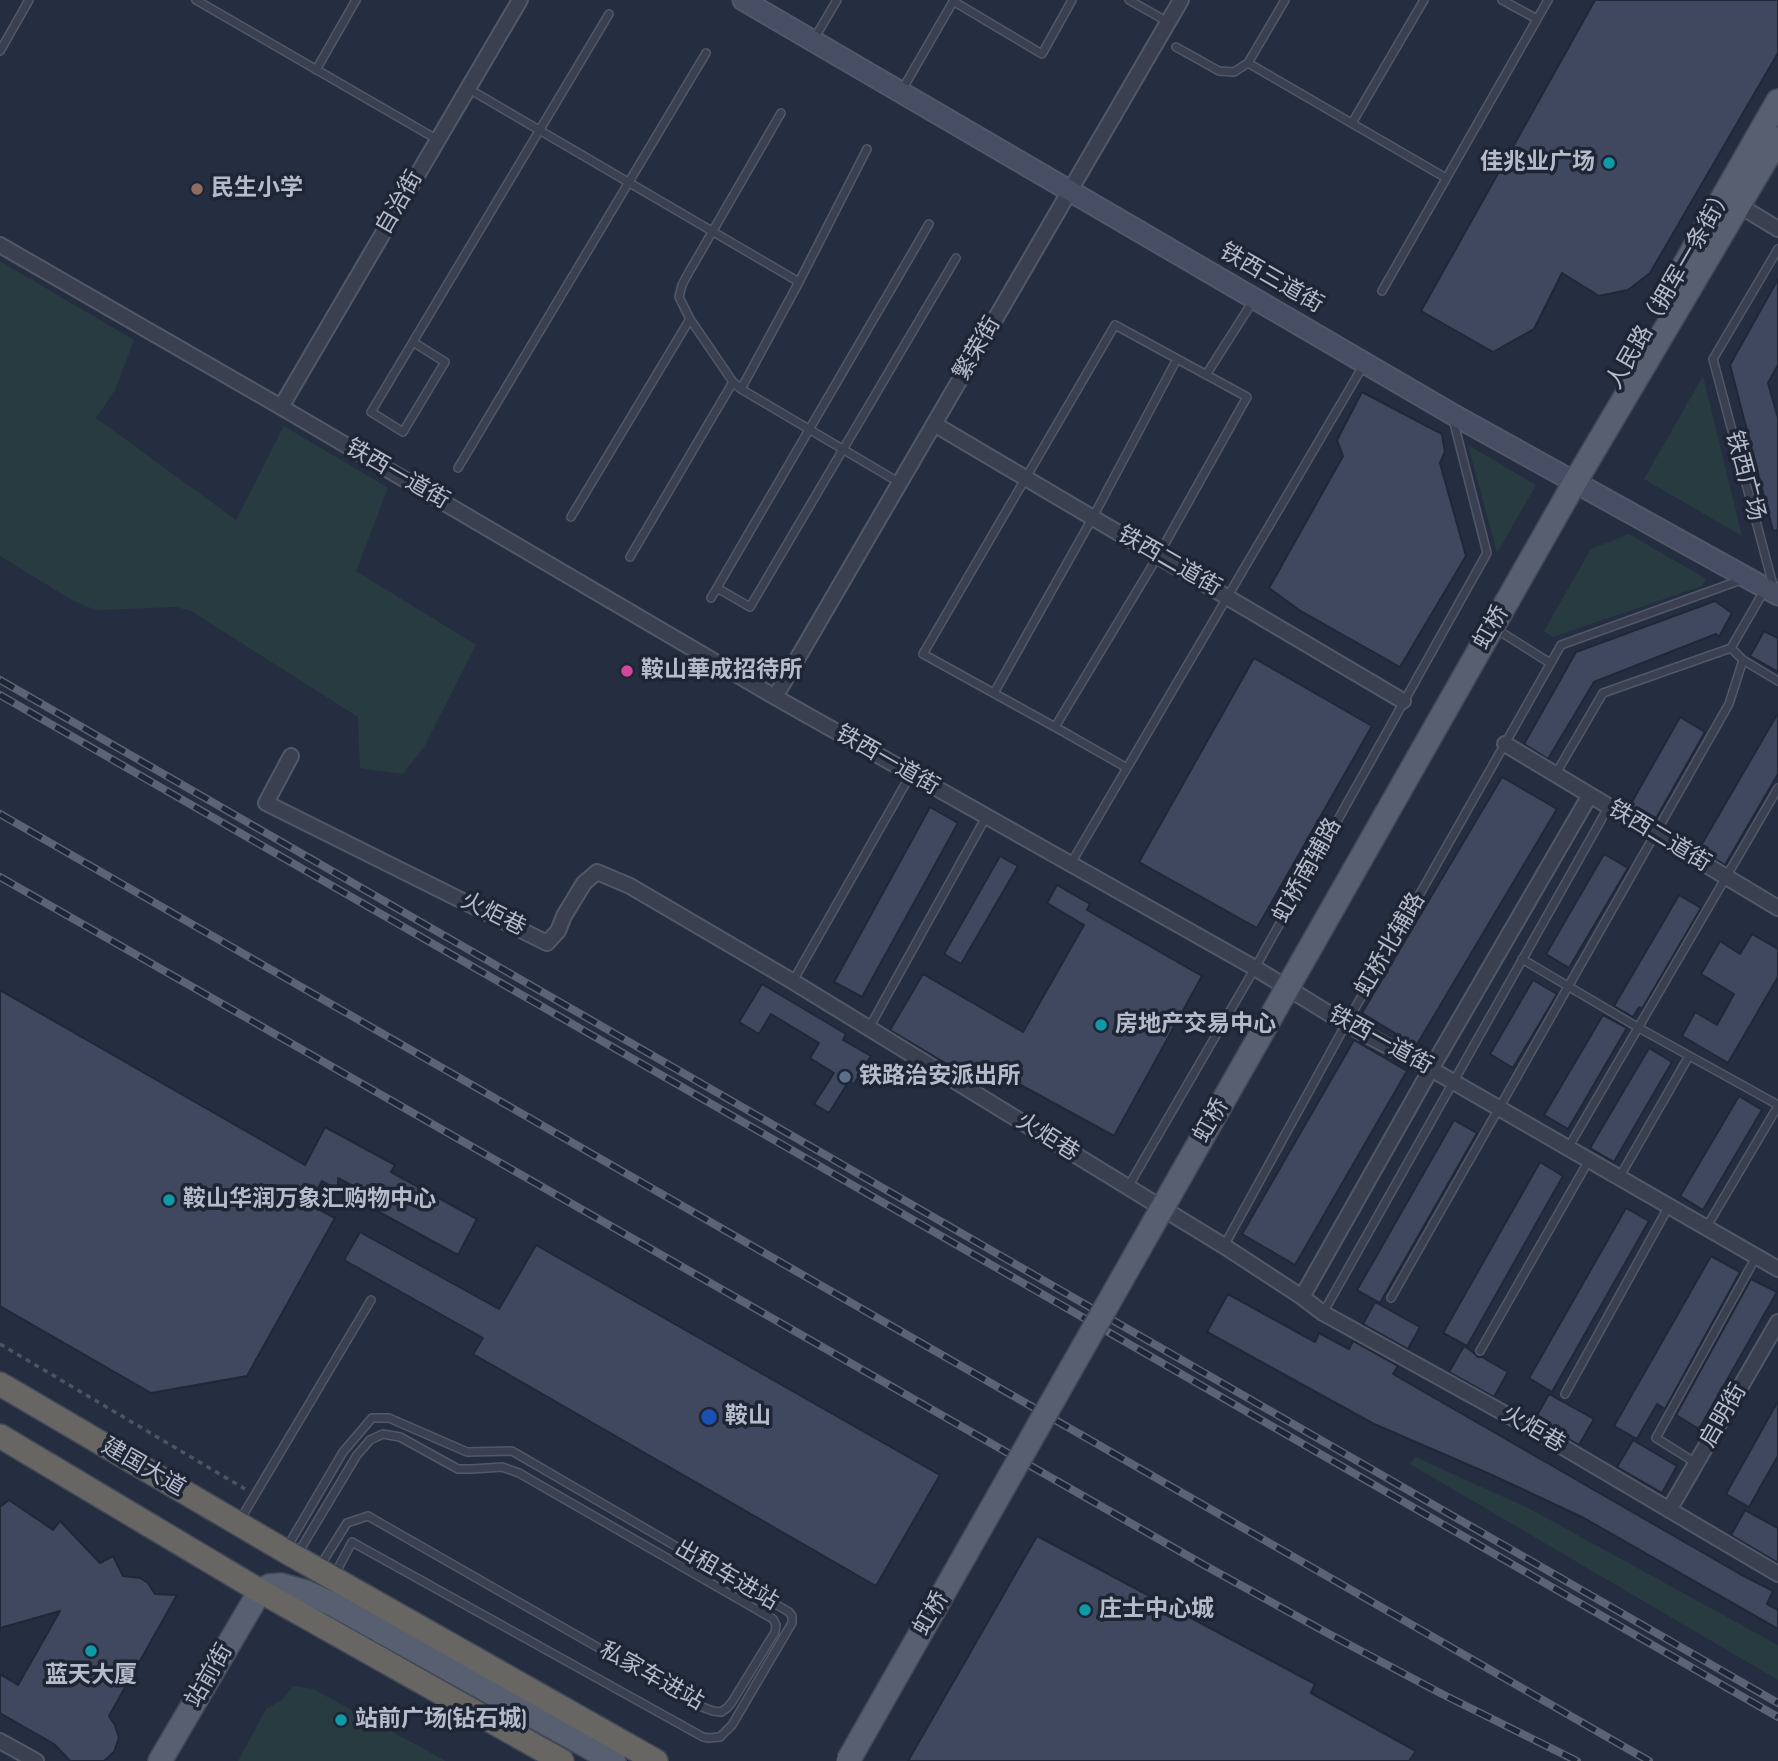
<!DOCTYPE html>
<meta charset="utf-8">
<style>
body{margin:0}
canvas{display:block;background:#252d40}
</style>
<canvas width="1778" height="1761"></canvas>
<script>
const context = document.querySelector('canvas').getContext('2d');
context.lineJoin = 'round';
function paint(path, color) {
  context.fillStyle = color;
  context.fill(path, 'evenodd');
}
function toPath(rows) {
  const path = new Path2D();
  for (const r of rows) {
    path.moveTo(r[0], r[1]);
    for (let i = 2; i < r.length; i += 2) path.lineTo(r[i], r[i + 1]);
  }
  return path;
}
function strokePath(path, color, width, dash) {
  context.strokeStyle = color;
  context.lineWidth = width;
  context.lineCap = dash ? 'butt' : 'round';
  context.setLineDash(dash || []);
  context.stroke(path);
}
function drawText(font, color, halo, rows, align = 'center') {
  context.font = font + ' "Sofia Sans Condensed","Noto Sans SC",sans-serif';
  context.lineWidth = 7;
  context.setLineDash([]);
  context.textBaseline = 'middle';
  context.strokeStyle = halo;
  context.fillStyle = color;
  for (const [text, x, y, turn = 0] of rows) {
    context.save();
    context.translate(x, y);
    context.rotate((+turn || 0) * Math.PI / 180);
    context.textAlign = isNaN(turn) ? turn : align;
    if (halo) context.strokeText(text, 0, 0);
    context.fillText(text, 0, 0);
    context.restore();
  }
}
const green = toPath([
 [0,261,134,340,115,390,96,418,236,520,284,426,388,488,356,571,476,645,424,747,403,774,360,768,358,717,191,611,176,607,95,610,72,600,0,556],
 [1703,376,1742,536,1644,479],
 [1468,445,1536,485,1497,553],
 [1629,534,1706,579,1702,586,1553,637,1544,631,1591,549],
 [1415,1457,1528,1508,1778,1645,1778,1680,1410,1464],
 [293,1686,313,1689,446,1761,238,1761,266,1709,282,1700]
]);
const building = toPath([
 [1595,0,1778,0,1778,53,1650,273,1628,290,1599,296,1562,273,1534,329,1493,352,1421,311,1595,0],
 [1778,279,1778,365,1768,383,1778,418,1778,530,1773,531,1730,365,1778,279],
 [1362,392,1442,434,1445,452,1440,463,1466,556,1400,667,1299,610,1269,588,1343,456,1337,440,1362,392],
 [1715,601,1732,613,1719,637,1716,634,1594,682,1548,759,1524,744,1576,652,1715,601],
 [1764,631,1778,638,1778,672,1750,656,1764,631],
 [1254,658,1372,726,1257,928,1139,862,1254,658],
 [1778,713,1778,774,1725,865,1699,849,1778,713],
 [1680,717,1705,732,1654,822,1629,807,1680,717],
 [1502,777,1557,809,1416,1046,1362,1013,1502,777],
 [930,807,958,823,862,997,834,982,930,807],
 [1604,854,1628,868,1569,968,1546,954,1604,854],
 [1000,856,1018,866,961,964,944,954,1000,856],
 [1057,885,1090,904,1087,910,1202,976,1114,1136,986,1066,977,1082,890,1030,923,974,1023,1032,1084,925,1047,903,1057,885],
 [1679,895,1701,908,1642,1009,1639,1007,1633,1017,1614,1006,1679,895],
 [1752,934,1778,949,1778,977,1728,1063,1682,1036,1695,1012,1717,1025,1734,994,1701,974,1720,941,1740,954,1752,934],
 [1533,980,1557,994,1513,1068,1490,1054,1533,980],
 [762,984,846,1034,843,1040,871,1056,854,1084,849,1081,829,1113,814,1104,834,1073,810,1058,819,1043,771,1014,759,1034,739,1022,762,984],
 [0,990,305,1165,325,1127,395,1165,391,1172,477,1219,458,1255,368,1206,373,1197,338,1178,338,1190,322,1181,309,1204,335,1218,247,1376,151,1393,0,1306,0,990],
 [1603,1015,1627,1028,1568,1129,1544,1115,1603,1015],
 [1354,1040,1407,1071,1295,1265,1242,1234,1354,1040],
 [1649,1048,1672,1062,1614,1162,1590,1148,1649,1048],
 [1739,1096,1762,1110,1703,1210,1680,1196,1739,1096],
 [1454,1120,1477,1133,1380,1303,1357,1290,1454,1120],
 [1540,1162,1563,1176,1467,1346,1443,1333,1540,1162],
 [1626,1208,1649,1221,1552,1392,1529,1378,1626,1208],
 [360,1232,499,1309,536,1245,940,1475,876,1586,473,1354,483,1338,344,1260,360,1232],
 [1711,1256,1740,1272,1665,1409,1657,1404,1637,1439,1614,1426,1711,1256],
 [1751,1279,1777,1292,1699,1429,1676,1415,1751,1279],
 [1228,1294,1315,1342,1319,1333,1349,1349,1353,1341,1398,1366,1393,1374,1740,1574,1773,1591,1767,1604,1778,1610,1778,1629,1584,1518,1492,1475,1374,1424,1207,1332,1228,1294],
 [1375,1302,1420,1327,1408,1349,1363,1324,1375,1302],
 [1464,1346,1474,1353,1478,1357,1482,1357,1508,1372,1494,1397,1449,1372,1464,1346],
 [1549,1394,1594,1419,1579,1445,1535,1419,1549,1394],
 [1778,1401,1778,1456,1749,1507,1726,1494,1778,1401],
 [1633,1440,1677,1466,1662,1493,1617,1467,1633,1440],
 [9,1500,53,1530,60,1521,100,1563,113,1556,123,1576,140,1578,148,1583,155,1594,177,1595,109,1716,115,1725,119,1738,114,1752,104,1761,70,1761,54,1744,0,1713,0,1674,18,1685,60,1611,0,1628,0,1507,9,1500],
 [1745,1510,1778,1528,1778,1563,1731,1535,1745,1510],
 [1037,1536,1315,1684,1311,1693,1416,1751,1409,1761,908,1761,1037,1536]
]);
const path = toPath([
 [0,1344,245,1489]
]);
const service = toPath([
 [196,0,438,140],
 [1129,0,1168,22],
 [1285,0,1248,63,1446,178],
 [1502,0,1537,19],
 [953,1,1042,54,1072,0],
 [814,39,837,0],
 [1176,47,1219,71,1234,72,1248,63],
 [0,51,29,0],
 [316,70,356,0],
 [469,89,799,282],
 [902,90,954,0],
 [781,113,689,272,682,285,679,297,690,319,733,382,741,389,900,483],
 [1352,123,1424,0],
 [1382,291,1548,0],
 [413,342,445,362,403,432,371,412,609,14],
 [1206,375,1253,301],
 [741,389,799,282,867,149],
 [458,468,706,53],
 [571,517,690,319],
 [630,557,733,382],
 [717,588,750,607,956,258],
 [1774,589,1713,359,1778,249],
 [711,598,929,224],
 [1496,629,1550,663],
 [1731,648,1743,660,1778,681],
 [994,693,1093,517,1177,359],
 [1055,727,1158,556,1247,397,1115,325,923,654,1055,727,1127,768],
 [1555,775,1603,693,1731,648,1765,589],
 [1070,865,1363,366],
 [1522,959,1639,1028,1778,1105],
 [793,981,911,774],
 [869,1028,986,817],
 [1568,1148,1778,788],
 [1619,1178,1689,1056],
 [1128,1187,1255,968,1487,553,1453,419],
 [1706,1228,1778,1106],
 [1224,1246,1346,1024,1561,645,1741,580],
 [1391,1298,1729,704,1743,660],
 [1323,1313,1609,806],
 [1480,1351,1589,1160],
 [1565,1394,1669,1206],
 [1696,1463,1656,1438,1756,1257],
 [240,1520,371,1300],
 [286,1549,343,1452,372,1418,389,1418,467,1452,512,1451,789,1612,792,1616,792,1623,732,1725,720,1737,709,1738,703,1737,352,1542,335,1574],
 [297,1555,357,1455,370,1440,383,1434,400,1437,458,1469,472,1469,502,1467,519,1473,773,1619,776,1625,775,1632,732,1702,727,1708,721,1712,713,1711,702,1707,368,1516,347,1523,320,1566]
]);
const minor = toPath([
 [1740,206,1778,229],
 [0,245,281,407,775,697,1255,968,1346,1024,1431,1069,1778,1269],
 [281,407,520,0],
 [934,424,1403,701],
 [775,697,1181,0],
 [1505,744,1778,908],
 [291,756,266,803,547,943,558,931,564,916,584,883,597,872,630,886,792,981,1224,1246,1302,1297,1323,1313,1529,1427,1778,1574],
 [1302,1297,1431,1069,1590,795],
 [1669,1510,1778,1322],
 [0,1741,36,1761]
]);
const secondary = toPath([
 [743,0,1452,414,1778,595]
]);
const primary = toPath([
 [1665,299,1778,101],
 [1480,649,1575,482,1778,139],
 [160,1761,260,1591,269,1586,281,1585,306,1592,332,1604,614,1761]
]);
const trunk = toPath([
 [0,1384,285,1551,656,1761],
 [0,1436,260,1591,562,1761]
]);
const rail = toPath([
 [0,680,1778,1703],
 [0,695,1778,1717],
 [0,814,1649,1761],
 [0,877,1204,1565,1329,1634,1442,1694,1577,1761]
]);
const primaryBridge = toPath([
 [848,1761,1480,649]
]);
const markers = [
 [1609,163,7,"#0f9aa8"],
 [197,189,7,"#8d6e63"],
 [627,671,7,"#d1479c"],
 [1101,1025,7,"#0f9aa8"],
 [845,1077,7,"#5c6f8a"],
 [169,1200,7,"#0f9aa8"],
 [709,1417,9,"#1a4fb4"],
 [1085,1610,7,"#0f9aa8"],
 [91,1651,7,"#0f9aa8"],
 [341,1720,7,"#0f9aa8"]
];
const poiNames = [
 ["佳兆业广场",1595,163,"right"],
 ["民生小学",211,189],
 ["鞍山華成招待所",641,671],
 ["房地产交易中心",1115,1025],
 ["铁路治安派出所",859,1077],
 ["鞍山华润万象汇购物中心",183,1200],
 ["鞍山",725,1417],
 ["庄士中心城",1099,1610],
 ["蓝天大厦",91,1676,"center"],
 ["站前广场(钻石城)",355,1720]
];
const streetNames = [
 ["自治街",400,203,-60],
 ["铁西三道街",1271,279,30],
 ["人民路（拥军一条街）",1671,288,-60],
 ["繁荣街",978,349,-60],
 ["铁西一道街",397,475,30],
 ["铁西广场",1744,476,75],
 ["铁西二道街",1169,562,30],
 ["虹桥",1492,628,-60],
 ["铁西一道街",887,761,30],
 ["铁西二道街",1659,837,31],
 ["虹桥南辅路",1308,871,-61],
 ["火炬巷",493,915,26],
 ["虹桥北辅路",1391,945,-60],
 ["铁西一道街",1380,1041,29],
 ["虹桥",1212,1121,-60],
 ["火炬巷",1047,1138,32],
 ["启明街",1724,1416,-60],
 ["火炬巷",1533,1430,30],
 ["建国大道",143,1468,30],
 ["出租车进站",726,1576,30],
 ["虹桥",932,1614,-60],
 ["站前街",210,1676,-60],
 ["私家车进站",651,1677,29]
];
paint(green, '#273b41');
paint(building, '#3f485e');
strokePath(building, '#202737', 2);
strokePath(service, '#515868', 10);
strokePath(minor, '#515868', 18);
strokePath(secondary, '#515868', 23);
strokePath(primary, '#434959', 26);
strokePath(trunk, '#414858', 26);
strokePath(path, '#46585e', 3.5, [5, 5]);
strokePath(service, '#3a4050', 7);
strokePath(minor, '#3a4050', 14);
strokePath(secondary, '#474e63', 19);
strokePath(primary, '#585f70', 23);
strokePath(trunk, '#676663', 23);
strokePath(rail, '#5c6377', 8);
strokePath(rail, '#1e2535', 5, [16]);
strokePath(primaryBridge, '#434959', 26, []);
strokePath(primaryBridge, '#585f70', 23);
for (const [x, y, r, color] of markers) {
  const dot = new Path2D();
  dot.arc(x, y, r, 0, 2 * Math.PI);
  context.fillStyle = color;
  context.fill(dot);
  strokePath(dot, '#1e2535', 2.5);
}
drawText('bold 23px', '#b6bbcb', '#1e2535', poiNames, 'left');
drawText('23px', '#b6bbcb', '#1e2535', streetNames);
</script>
